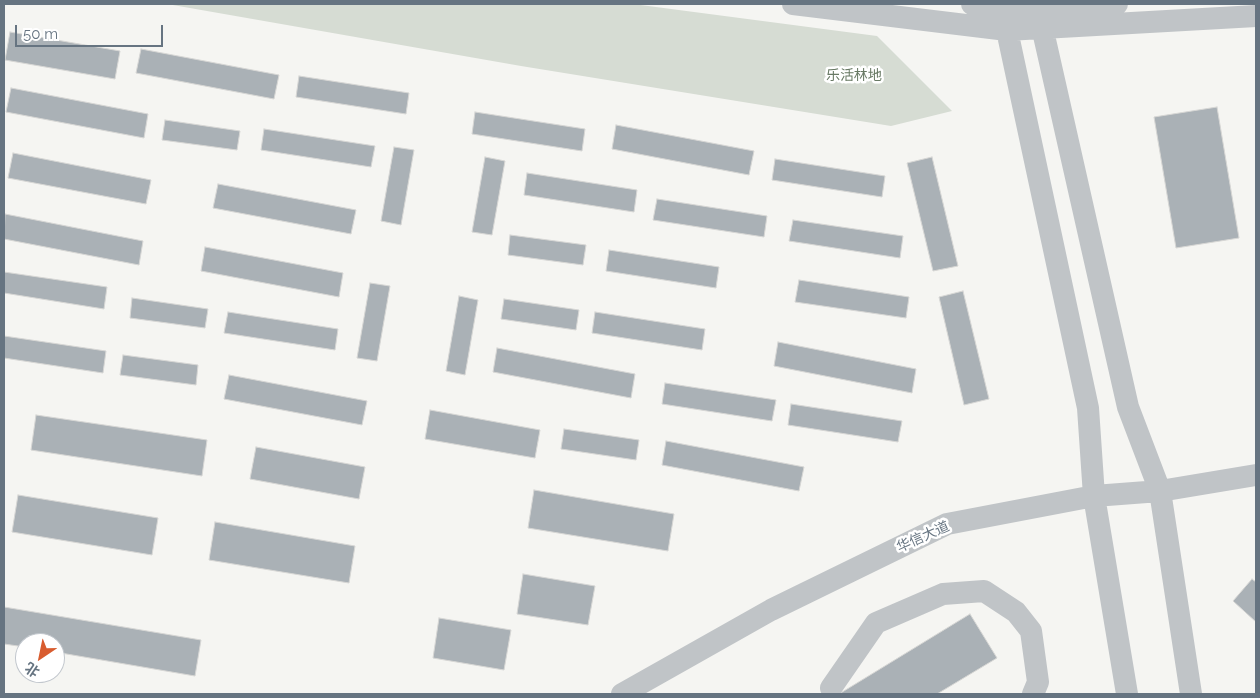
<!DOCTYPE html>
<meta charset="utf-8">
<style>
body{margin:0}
#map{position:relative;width:1260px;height:698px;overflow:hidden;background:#f5f5f2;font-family:Raleway,"Noto Sans SC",sans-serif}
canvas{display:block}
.frame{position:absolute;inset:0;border:5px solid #667481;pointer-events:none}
.north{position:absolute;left:15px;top:633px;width:50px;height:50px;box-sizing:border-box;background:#fff;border:1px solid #c2c7cd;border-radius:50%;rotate:214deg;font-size:14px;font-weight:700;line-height:20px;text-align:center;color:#667481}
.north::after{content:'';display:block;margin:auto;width:18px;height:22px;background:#d85c2f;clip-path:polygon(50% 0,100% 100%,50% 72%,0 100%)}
.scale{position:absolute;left:15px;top:25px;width:148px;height:22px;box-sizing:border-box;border:2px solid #667481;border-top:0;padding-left:6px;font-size:15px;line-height:18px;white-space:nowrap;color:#667481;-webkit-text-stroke:4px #fff;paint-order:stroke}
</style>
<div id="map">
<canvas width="1260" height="698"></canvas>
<div class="frame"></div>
<div class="north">北</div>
<div class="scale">50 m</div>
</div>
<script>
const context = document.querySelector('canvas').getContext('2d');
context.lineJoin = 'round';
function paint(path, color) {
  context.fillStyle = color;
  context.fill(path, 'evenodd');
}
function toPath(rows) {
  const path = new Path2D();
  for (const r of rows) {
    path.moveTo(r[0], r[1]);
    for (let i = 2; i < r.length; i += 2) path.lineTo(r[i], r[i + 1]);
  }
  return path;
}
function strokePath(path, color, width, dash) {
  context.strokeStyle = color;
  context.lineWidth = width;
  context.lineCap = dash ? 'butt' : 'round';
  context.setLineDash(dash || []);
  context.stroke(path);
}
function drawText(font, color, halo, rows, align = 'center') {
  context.font = font + ' Raleway,"Noto Sans SC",sans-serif';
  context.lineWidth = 5;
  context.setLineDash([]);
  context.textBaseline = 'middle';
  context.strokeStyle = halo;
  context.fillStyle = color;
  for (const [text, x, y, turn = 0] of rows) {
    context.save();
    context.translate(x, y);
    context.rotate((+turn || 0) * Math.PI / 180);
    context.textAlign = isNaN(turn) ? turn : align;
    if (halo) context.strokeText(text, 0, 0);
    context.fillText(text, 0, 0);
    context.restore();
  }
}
const green = toPath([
 [167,4,633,4,877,36,952,111,891,126,521,66]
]);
const building = toPath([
 [10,32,120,51,115,79,5,60,10,32],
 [141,49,279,75,274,99,136,73,141,49],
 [299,76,409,93,406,114,296,97,299,76],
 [11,88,148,114,144,138,6,112,11,88],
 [1217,107,1239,238,1176,248,1154,117,1217,107],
 [475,112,585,129,582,151,472,134,475,112],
 [165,120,240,131,237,150,162,140,165,120],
 [616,125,754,151,749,175,612,149,616,125],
 [264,129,375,146,371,167,261,150,264,129],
 [394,147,414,150,401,225,381,221,394,147],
 [13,153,151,180,146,204,8,178,13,153],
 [485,157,505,161,492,235,472,232,485,157],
 [932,157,958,266,933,271,907,163,932,157],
 [775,159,885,176,882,197,772,180,775,159],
 [527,173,637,190,634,212,524,195,527,173],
 [218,184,356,210,351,234,213,208,218,184],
 [657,199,767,216,764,237,653,220,657,199],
 [5,214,143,241,139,265,4,239,5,214],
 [793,220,903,236,900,258,789,241,793,220],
 [510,235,586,245,583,265,508,255,510,235],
 [205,247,343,273,339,297,201,271,205,247],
 [609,250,719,267,716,288,606,271,609,250],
 [4,272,107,287,104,309,4,293,4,272],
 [799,280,909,297,906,318,795,302,799,280],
 [370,283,390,286,377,361,357,358,370,283],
 [963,291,989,399,964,405,939,297,963,291],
 [459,296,478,300,465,375,446,371,459,296],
 [132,298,208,309,205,328,130,318,132,298],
 [504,299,579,310,576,330,501,319,504,299],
 [228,312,338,329,335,350,224,333,228,312],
 [595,312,705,329,702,350,592,333,595,312],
 [4,336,106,351,103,373,4,358,4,336],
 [778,342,916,369,912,393,774,366,778,342],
 [497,348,635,374,631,398,493,372,497,348],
 [123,355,198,365,196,385,120,375,123,355],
 [229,375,367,401,362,425,224,399,229,375],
 [665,383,776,400,772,421,662,404,665,383],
 [791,404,902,421,898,442,788,425,791,404],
 [430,410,540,430,535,458,425,439,430,410],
 [36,415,207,440,202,476,31,450,36,415],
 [564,429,639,440,636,460,561,449,564,429],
 [666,441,804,467,799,491,662,465,666,441],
 [256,447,365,467,359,499,250,479,256,447],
 [534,490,674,514,668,551,528,528,534,490],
 [18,495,158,518,152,555,12,532,18,495],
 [215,522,355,546,349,583,209,560,215,522],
 [523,574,595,586,588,625,517,614,523,574],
 [1252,579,1256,582,1256,622,1233,601,1252,579],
 [4,607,201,640,195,676,55,652,55,643,25,643,25,647,4,644,4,607],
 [970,614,997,658,937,694,839,694,970,614],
 [439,618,511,630,504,670,433,658,439,618]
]);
const minor = toPath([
 [793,4,1007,30,1256,16],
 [972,4,1002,7,1038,9,1117,4],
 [1002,7,1088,408,1094,496,1127,694],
 [1038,9,1128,407,1160,491,1191,694],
 [831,688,876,623,943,594,984,591,1016,612,1031,631,1038,682,1033,694],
 [622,694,771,610,947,524,1094,496,1160,491,1256,475]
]);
const parkNames = [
 ["乐活林地",854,76]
];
const streetNames = [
 ["华信大道",923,537,-24]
];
paint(green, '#d6dcd3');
paint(building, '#aab1b6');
strokePath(building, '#d6d6d4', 1);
strokePath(minor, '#c0c4c7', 22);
drawText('14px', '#687964', '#fff', parkNames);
drawText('14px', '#667481', '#fff', streetNames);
</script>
